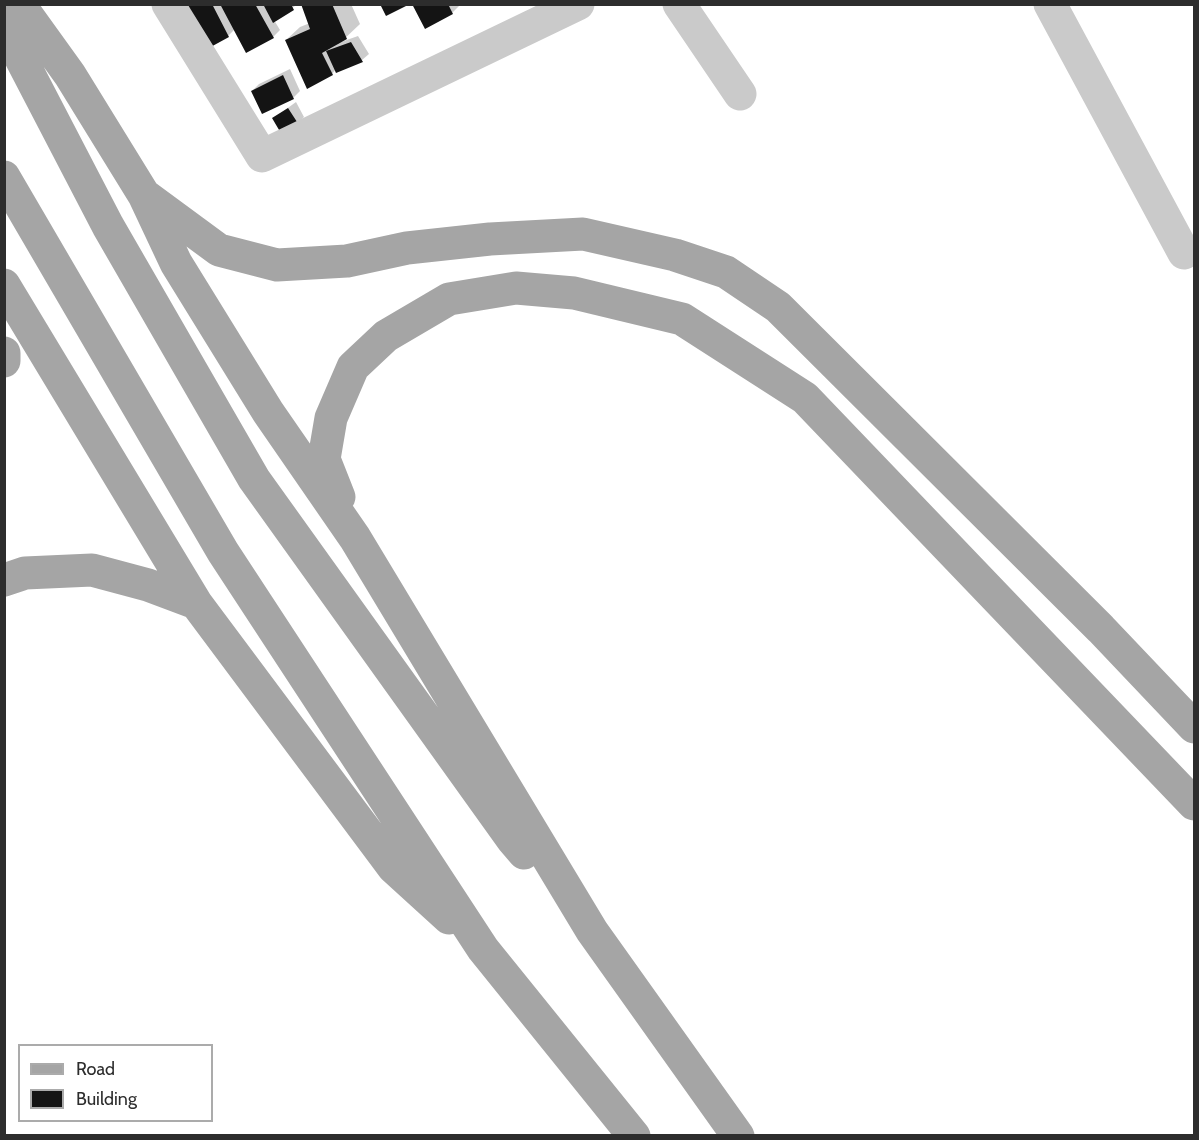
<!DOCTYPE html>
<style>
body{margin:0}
#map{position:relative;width:1199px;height:1140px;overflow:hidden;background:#fff;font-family:Cabin,sans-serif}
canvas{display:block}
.frame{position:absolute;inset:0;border:6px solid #2d2d2d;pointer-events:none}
.legend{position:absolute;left:18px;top:1044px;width:195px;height:78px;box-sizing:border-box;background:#fff;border:2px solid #ababab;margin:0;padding:8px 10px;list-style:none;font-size:18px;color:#2d2d2d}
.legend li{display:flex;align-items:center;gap:12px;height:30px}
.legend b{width:30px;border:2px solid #ababab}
</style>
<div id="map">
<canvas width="1199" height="1140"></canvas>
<div class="frame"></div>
<ul class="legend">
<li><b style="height:8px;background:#a5a5a5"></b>Road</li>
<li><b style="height:16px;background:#141414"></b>Building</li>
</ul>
</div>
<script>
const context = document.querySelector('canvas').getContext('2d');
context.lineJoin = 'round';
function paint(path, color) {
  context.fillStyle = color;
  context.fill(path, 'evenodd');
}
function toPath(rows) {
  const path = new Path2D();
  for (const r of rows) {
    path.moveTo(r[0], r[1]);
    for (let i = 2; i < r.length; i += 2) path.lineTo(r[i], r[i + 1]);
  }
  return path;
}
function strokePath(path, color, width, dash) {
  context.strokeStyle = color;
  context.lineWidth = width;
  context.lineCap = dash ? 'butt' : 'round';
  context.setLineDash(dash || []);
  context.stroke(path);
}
const shadow = toPath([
 [188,4,298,4,274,20,280,30,273,37,235,29,228,36],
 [302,4,351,4,360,24,341,42,358,36,369,54,362,60,336,69,332,74,286,40,300,27,310,23],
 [413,4,461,4,452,13],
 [290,69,300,91,294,97,263,112,252,91,259,84],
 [296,102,304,117,298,123,274,118]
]);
const building = toPath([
 [187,4,212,4,229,37,207,49],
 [220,4,255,4,274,38,246,53],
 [263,4,291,4,294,10,273,23],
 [301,4,332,4,347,39,322,53,333,75,307,89,285,40,310,29],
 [380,4,410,4,386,16],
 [412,4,448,4,453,14,425,29],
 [351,42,363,62,336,73,326,51],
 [283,75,294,99,262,114,251,91],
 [288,108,299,125,282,135,272,118]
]);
const street = toPath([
 [168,4,262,156,578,4],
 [679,4,740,94],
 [1050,4,1184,253]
]);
const primary = toPath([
 [19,4,70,75,144,195,176,263,268,412,355,538,592,931,738,1136],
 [4,26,108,226,254,479,512,839,524,853],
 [4,177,223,552,483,949,634,1136],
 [147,197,219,250,277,265,347,261,407,248,490,239,583,234,675,255,726,272,778,307,1101,629,1194,727],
 [4,285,196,603],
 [4,353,4,361],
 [339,497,324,459,331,418,353,367,386,336,449,299,516,288,574,293,682,319,805,398,1194,804],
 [4,580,25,573,92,570,148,585,196,603,393,867,449,918]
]);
paint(shadow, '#0003');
paint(building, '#141414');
strokePath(street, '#cacaca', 33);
strokePath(primary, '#a5a5a5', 33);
</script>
